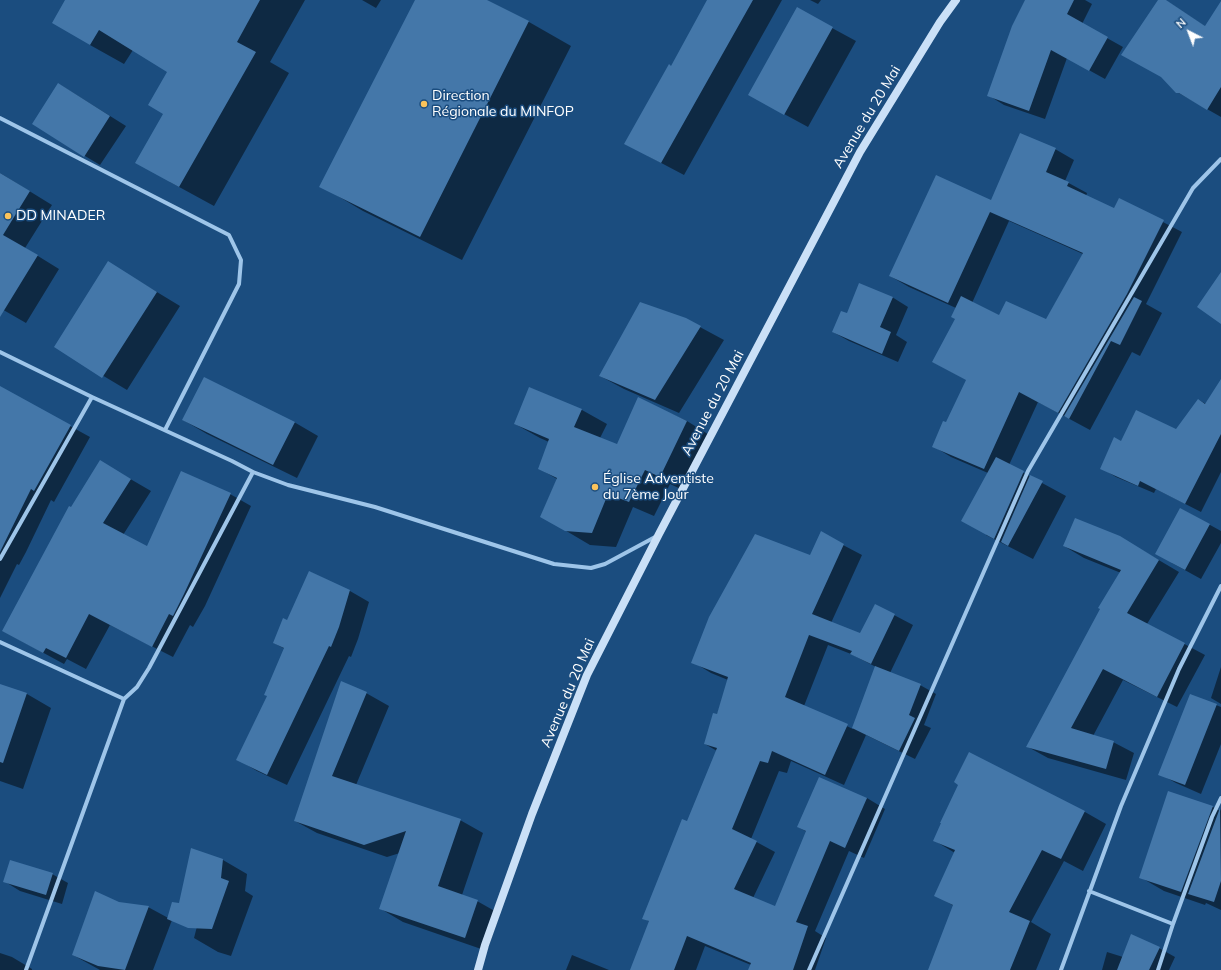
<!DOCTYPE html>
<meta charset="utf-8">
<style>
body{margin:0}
#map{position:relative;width:1221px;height:970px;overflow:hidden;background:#1b4d7f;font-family:Mulish,sans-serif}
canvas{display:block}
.north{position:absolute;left:1169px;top:12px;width:40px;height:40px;-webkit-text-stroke:3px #1b4d7f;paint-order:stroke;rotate:318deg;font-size:11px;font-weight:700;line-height:16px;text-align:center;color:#fff}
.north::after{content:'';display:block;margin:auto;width:14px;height:18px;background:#fff;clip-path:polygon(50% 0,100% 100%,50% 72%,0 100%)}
</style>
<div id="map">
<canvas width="1221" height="970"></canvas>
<div class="north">N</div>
</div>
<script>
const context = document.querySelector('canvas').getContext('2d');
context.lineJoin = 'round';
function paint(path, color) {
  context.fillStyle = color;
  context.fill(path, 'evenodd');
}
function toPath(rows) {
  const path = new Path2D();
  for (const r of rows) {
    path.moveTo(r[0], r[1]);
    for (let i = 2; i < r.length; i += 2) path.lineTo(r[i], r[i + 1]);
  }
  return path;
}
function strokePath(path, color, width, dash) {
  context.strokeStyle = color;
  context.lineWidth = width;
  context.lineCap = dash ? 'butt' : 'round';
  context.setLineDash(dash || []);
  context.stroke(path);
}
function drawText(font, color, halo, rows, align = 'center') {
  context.font = font + ' Mulish,sans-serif';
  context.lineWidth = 3;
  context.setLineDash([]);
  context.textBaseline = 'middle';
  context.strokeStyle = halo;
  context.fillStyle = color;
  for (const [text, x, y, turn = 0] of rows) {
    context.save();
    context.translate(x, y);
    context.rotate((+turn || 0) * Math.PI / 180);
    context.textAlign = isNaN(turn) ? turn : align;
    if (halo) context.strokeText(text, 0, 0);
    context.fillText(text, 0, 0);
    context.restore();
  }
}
const shadow = toPath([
 [66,0,305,0,270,62,289,73,214,206,170,182,164,113,169,72,133,50,124,64,90,45],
 [362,0,381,0,376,8],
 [416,0,485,0,529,22,571,46,462,260,363,211,321,186],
 [708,0,782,0,684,175,648,156,672,67],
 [810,0,821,0,818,4],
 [1026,0,1085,0,1092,4,1082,24,1123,47,1105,79,1067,58,1045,119,1004,105,988,95],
 [1159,0,1165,0,1206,27,1221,3,1221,117,1177,92],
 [832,28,856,41,808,127,773,108],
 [59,84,126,126,100,165,85,156],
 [1055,149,1074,160,1065,181,1087,193,1086,196,1114,209,1119,199,1182,232,1146,304,1162,313,1140,356,1132,352,1090,430,1038,402,1009,465,1066,496,1033,559,986,535,988,473,951,457,933,446,947,423,967,380,933,362,956,319,956,308,909,287,890,276,992,202],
 [1009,221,1083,254,1046,320,1000,316,972,303],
 [0,173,52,205,25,248,59,269,26,323,0,308],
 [109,263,180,306,127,390,55,347],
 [892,297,908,307,896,335,907,342,898,362,849,341,833,332,847,314],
 [685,319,724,340,679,413,624,389,600,376],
 [1221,381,1221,472,1201,512,1156,489,1154,493,1116,477,1101,468,1121,442,1176,430,1199,400,1206,404],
 [530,388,582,410,607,424,600,438,617,445,639,399,687,421,711,436,685,491,670,484,654,516,633,507,616,547,590,545,541,516,557,479,540,469,549,442,540,438,515,424],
 [0,402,70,426,90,437,54,502,51,500,26,552,19,565,17,564,0,598],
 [183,420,294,422,318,436,297,478,207,434],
 [120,473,151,491,123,535,147,547,230,494,251,506,205,606,193,627,190,625,173,657,110,625,86,669,67,659,64,664,3,631,72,508],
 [1181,509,1221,531,1221,543,1201,579,1172,563],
 [843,545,862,555,831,623,861,634,875,605,913,625,890,673,920,685,936,694,924,725,931,728,915,759,866,735,844,785,791,761,787,773,779,771,751,839,775,852,753,898,776,907,807,832,798,827,867,798,885,809,864,858,849,851,815,931,826,938,815,970,749,970,751,965,705,946,696,970,631,970,650,922,644,918,688,823,717,751,705,744,717,715,728,680,711,673,693,662,810,556],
 [828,645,851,654,876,667,853,729,804,706],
 [1064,546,1140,549,1179,572,1147,624,1205,655,1177,707,1123,680,1093,736,1113,742,1134,753,1126,780,1048,758,1028,747,1121,573,1084,558],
 [310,572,350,591,369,602,358,639,351,657,349,656,287,785,257,771,237,759,268,696,285,649,274,643,287,621],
 [1221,667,1221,704,1211,698],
 [0,685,27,694,51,708,23,789,0,781],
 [366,693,389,706,356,785,460,820,483,833,462,895,477,901,500,914,487,951,403,922,381,909,400,853,387,857,317,833,295,821],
 [1191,695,1221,707,1221,744,1201,794,1176,783,1160,774],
 [969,754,1085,812,1106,824,1083,871,1064,861,1031,922,1051,934,1036,970,939,970,954,906,935,895,955,853,935,841,960,784],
 [1169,792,1213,807,1220,811,1221,809,1221,910,1206,903,1205,905,1164,891,1140,877],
 [192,849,223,860,247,874,245,891,253,896,231,956,218,952,194,938,203,903],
 [52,874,68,883,62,904,20,891,4,881],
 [118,903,148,907,172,920,153,970,100,970,73,955],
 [1159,948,1175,957,1169,970,1102,970,1107,952,1123,957],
 [0,953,12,957,32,969,32,970,0,970],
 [572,955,609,970,566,970]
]);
const building = toPath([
 [65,0,260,0,237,42,256,52,179,187,135,163,163,114,148,105,167,72,99,30,90,45,52,23],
 [415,0,487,0,529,21,420,237,319,187],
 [707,0,753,0,661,163,624,144,669,64,671,66],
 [1025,0,1074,0,1067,14,1108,37,1089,71,1051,50,1029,111,987,96,1012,26],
 [1158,0,1166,0,1205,26,1221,1,1221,87,1207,110,1179,93,1176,93,1161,77,1121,55],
 [797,7,833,27,784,115,748,95],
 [58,83,110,116,84,157,32,124],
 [1020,133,1056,148,1046,172,1069,182,1067,186,1114,208,1119,198,1164,220,1127,294,1058,413,1019,392,984,469,932,447,943,421,946,422,966,380,932,362,955,319,951,317,961,296,999,315,1006,301,1046,319,1083,253,990,212,948,303,889,276,936,175,991,200],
 [0,173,30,191,3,235,38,255,0,317],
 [108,261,157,292,102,378,54,347],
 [1221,272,1221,324,1197,307],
 [859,283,893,297,880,327,891,332,882,354,832,332,841,311,847,313],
 [1134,297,1142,301,1120,345,1111,341,1069,419,1064,416],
 [640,302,686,318,701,326,655,400,599,376],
 [204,377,295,422,273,465,182,420],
 [1221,379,1221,434,1185,504,1140,481,1138,486,1100,469,1114,437,1121,441,1136,410,1176,429,1198,399,1205,404],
 [0,386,71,425,34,491,31,489,0,552],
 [529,387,582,409,574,427,617,444,638,397,687,421,660,477,645,470,629,502,608,494,592,533,565,531,540,517,557,478,538,469,549,439,514,424],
 [996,457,1024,471,994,539,961,521],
 [100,460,131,479,103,523,147,546,181,471,231,493,184,594,173,616,169,614,152,647,89,614,66,658,46,648,43,653,2,631,69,506,71,507],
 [1030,475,1043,481,1008,546,1001,542],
 [1180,508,1210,524,1185,570,1155,554],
 [1075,518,1120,536,1159,560,1127,613,1185,643,1157,697,1103,669,1071,728,1114,741,1106,769,1026,747,1100,609,1098,608,1121,570,1063,546],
 [821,531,844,544,812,614,860,633,875,604,895,614,871,664,850,654,852,651,809,635,785,697,848,724,825,775,772,751,768,763,760,761,732,829,757,841,734,889,775,906,806,831,797,827,819,777,867,798,845,848,830,841,796,922,808,926,793,970,748,970,751,963,687,936,674,970,630,970,649,921,642,919,682,819,687,821,717,748,704,744,713,713,717,714,728,677,691,663,709,617,755,534,810,555],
 [309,571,350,590,339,627,331,647,329,646,267,775,236,760,267,696,264,695,284,648,273,643,283,618,287,620],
 [875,666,921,684,909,715,915,718,899,751,852,728],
 [341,681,367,692,332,776,461,819,438,886,478,900,465,938,379,909,406,831,364,845,294,821],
 [0,684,27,693,3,763,0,762],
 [1190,694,1217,704,1185,785,1158,775],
 [969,752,1085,811,1061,859,1042,850,1009,912,1030,921,1010,970,928,970,953,905,934,896,955,850,933,841,941,823,940,823,958,785,954,782],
 [1168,791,1213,806,1181,892,1139,878],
 [1220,808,1221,881,1214,902,1188,894],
 [191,848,223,859,221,878,229,881,212,929,188,928,167,919,172,902,179,903],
 [10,860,53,873,46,895,3,882],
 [95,891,119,902,149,906,125,970,98,966,72,955],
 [1131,934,1160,947,1149,970,1117,970]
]);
const street = toPath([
 [0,118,229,235,241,260,239,284,165,430],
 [0,352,92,397,232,461,253,472,288,485,375,507,554,564,591,568,605,564,657,536],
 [0,559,92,397],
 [0,642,124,699],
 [1089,891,1173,924],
 [26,970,124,699,137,687,149,668,253,472],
 [809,970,1028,471,1193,188,1221,159],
 [1061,970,1121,806,1179,669,1221,586],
 [1158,970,1173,924,1212,817,1221,798]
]);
const secondary = toPath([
 [478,970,485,945,532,814,587,675,659,534,860,152,940,22,956,0]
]);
const markers = [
 [424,104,4,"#fac35b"],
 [8,216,4,"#fac35b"],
 [595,487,4,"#fac35b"]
];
const poiNames = [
 ["Direction",432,96],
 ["Régionale du MINFOP",432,112],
 ["DD MINADER",16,216],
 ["Église Adventiste",603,479],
 ["du 7ème Jour",603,495]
];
const streetNames = [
 ["Avenue du 20 Mai",867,117,-59],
 ["Avenue du 20 Mai",713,403,-62],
 ["Avenue du 20 Mai",568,693,-67]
];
paint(shadow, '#0007');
paint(building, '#4477a9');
strokePath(street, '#9ec5e9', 4);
strokePath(secondary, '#cae0f7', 8);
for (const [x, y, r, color] of markers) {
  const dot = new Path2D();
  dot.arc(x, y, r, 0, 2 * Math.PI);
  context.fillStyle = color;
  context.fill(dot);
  strokePath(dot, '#1b4d7f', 1.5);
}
drawText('14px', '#fff', '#1b4d7f', poiNames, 'left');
drawText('14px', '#fff', '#1b4d7f', streetNames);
</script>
